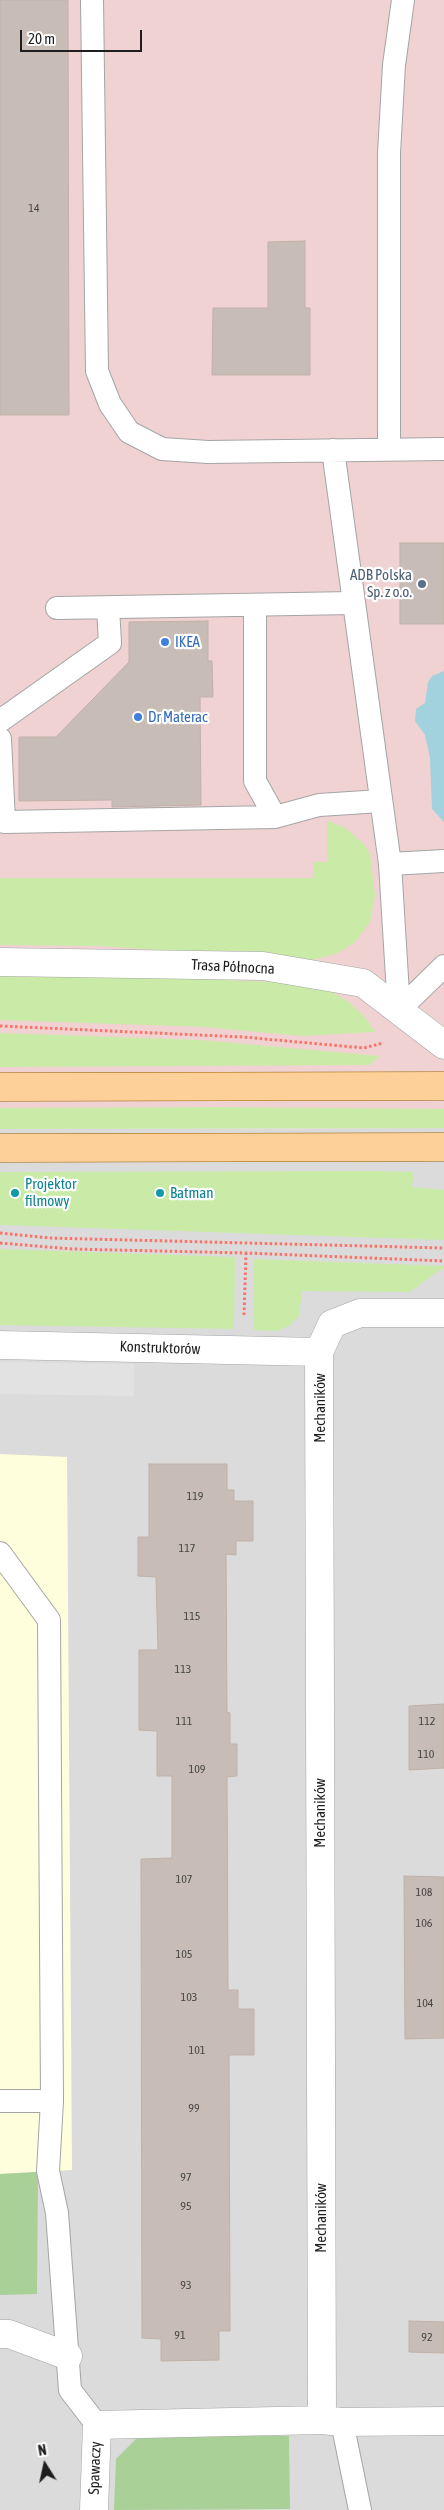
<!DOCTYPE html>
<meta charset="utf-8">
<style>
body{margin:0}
#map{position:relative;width:444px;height:2510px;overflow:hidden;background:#efebe3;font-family:"Asap Condensed",sans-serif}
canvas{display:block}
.north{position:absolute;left:20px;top:2440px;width:50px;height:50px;-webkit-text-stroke:4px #fff;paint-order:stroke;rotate:350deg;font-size:14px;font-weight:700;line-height:20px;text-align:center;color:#1e1e1e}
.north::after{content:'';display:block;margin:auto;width:18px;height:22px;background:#1e1e1e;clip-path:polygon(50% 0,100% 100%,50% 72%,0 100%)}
.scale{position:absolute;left:20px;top:30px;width:122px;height:22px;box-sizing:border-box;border:2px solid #1e1e1e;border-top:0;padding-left:6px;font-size:15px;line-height:18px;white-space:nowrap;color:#1e1e1e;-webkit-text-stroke:4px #fff;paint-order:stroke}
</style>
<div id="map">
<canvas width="444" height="2510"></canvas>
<div class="north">N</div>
<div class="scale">20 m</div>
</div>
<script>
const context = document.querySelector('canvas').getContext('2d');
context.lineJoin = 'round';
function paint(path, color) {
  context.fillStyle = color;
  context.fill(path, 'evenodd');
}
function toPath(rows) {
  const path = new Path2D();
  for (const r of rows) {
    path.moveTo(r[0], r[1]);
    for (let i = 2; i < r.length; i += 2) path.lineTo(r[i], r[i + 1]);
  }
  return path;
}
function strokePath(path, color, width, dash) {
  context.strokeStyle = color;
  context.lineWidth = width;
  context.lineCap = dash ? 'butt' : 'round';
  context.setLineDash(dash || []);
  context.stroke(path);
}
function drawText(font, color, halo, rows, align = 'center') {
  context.font = font + ' "Asap Condensed",sans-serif';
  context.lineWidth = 4.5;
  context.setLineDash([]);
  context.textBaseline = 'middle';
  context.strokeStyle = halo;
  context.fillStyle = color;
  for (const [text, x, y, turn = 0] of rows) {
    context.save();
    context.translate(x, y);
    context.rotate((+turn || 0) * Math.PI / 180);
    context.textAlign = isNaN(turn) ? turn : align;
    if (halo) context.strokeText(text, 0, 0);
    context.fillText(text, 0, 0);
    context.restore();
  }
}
const residential = toPath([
 [444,1128,444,2510,0,2510,0,1129]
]);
const commercial = toPath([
 [0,0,444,0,444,1109,0,1108]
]);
const education = toPath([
 [0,1454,67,1457,72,2170,0,2174]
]);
const grass = toPath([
 [327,821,344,827,363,843,370,854,375,895,370,922,354,943,336,954,312,960,98,946,0,945,0,878,313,878,313,862,327,862],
 [0,972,276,982,326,988,349,1002,365,1017,375,1032,302,1036,204,1027,0,1020],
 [0,1033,200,1040,380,1056,369,1065,0,1067],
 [220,1107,444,1109,444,1128,0,1129,0,1108],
 [371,1171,414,1172,412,1187,444,1190,444,1240,0,1225,0,1172],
 [0,1249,235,1257,234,1329,0,1325],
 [254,1259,444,1266,444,1267,410,1292,302,1291,299,1316,289,1326,278,1331,253,1330]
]);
const forest = toPath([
 [38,2172,37,2294,0,2295,0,2174],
 [160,2436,289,2436,290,2509,114,2510,116,2459,136,2439]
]);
const parking = toPath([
 [0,1362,134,1364,134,1396,0,1394]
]);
const water = toPath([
 [444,671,444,822,432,809,430,758,425,735,415,721,416,709,425,703,428,682,432,676]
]);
const building = toPath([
 [0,0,68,0,69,415,0,415,0,0],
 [305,241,305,308,310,308,310,375,212,375,213,308,268,308,268,242,305,241],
 [400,543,444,543,444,624,400,624,400,543],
 [208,621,208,661,212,661,213,697,200,697,201,805,112,807,112,800,19,801,19,737,56,737,129,662,129,622,208,621],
 [149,1464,227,1464,227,1490,234,1490,234,1501,253,1501,253,1541,236,1541,236,1555,226,1554,227,1712,230,1713,230,1744,237,1744,237,1776,227,1777,228,1990,238,1990,238,2009,254,2009,254,2055,229,2055,230,2331,219,2331,219,2360,161,2361,161,2339,142,2338,141,1859,172,1858,172,1776,157,1776,157,1731,139,1730,139,1650,158,1650,156,1577,138,1576,138,1537,149,1537,149,1464],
 [444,1704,444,1768,409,1770,409,1706,444,1704],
 [404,1876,444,1877,444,2038,405,2039,404,1876],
 [409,2321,444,2322,444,2353,409,2352,409,2321]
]);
const path = toPath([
 [0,1026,243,1037,364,1048,383,1043],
 [0,1233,49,1238,444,1248],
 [0,1243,72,1249,246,1253,444,1261],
 [244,1315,246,1253]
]);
const service = toPath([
 [92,0,97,371,110,404,129,432,162,449,208,452,444,449],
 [389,449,389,153,394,65,403,0],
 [333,450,390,864],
 [255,605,255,781,275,817],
 [57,608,354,603],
 [0,721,110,643,108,608],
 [0,739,4,822,275,817,319,805,381,801],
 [399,1010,390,864,444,861],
 [399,1010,444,966],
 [0,1553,49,1620,52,2101,48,2171,57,2213,70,2390,97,2425],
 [0,2101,52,2101],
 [342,2422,360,2510]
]);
const minor = toPath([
 [0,962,263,966,363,983,444,1045],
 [0,1345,319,1352],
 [0,2334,9,2334,68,2356],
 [322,2420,319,1352,332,1324,360,1313,444,1313],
 [94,2510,97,2425,322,2420,342,2422,444,2421]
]);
const primary = toPath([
 [0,1087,444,1086],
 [0,1148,444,1147]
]);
const markers = [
 [422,584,5,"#5c6f8a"],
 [165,642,5,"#3f7fe0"],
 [138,717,5,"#3f7fe0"],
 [15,1193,5,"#0f9aa8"],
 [160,1193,5,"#0f9aa8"]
];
const numberNames = [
 ["14",34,208],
 ["119",195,1496],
 ["117",187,1548],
 ["115",192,1616],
 ["113",183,1669],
 ["111",184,1721],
 ["112",427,1721],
 ["110",426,1754],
 ["109",197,1769],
 ["107",184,1879],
 ["108",424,1892],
 ["106",424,1923],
 ["105",184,1954],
 ["103",189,1997],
 ["104",425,2003],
 ["101",197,2050],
 ["99",194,2108],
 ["97",186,2177],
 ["95",186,2206],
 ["93",186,2285],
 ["91",180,2335],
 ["92",427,2337]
];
const serviceNames = [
 ["ADB Polska",412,575],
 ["Sp. z o.o.",412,592]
];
const shopNames = [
 ["IKEA",175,642],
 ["Dr Materac",148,717]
];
const streetNames = [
 ["Trasa Północna",233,967,3],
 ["Konstruktorów",160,1348,2],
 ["Mechaników",320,1408,-90],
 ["Mechaników",320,1813,-90],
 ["Mechaników",321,2218,-90],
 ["Spawaczy",95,2468,-88]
];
const cultureNames = [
 ["Projektor",25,1184],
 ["filmowy",25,1201],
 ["Batman",170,1193]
];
paint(residential, '#dcdbdb');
paint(commercial, '#f0d2d2');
paint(education, '#fffedc');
paint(grass, '#caeba7');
paint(forest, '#a9d097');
paint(parking, '#e2e2e2');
paint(water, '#a2d2de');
paint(building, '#c7bdb6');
strokePath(building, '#c1b1a5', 1);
strokePath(service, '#a5a5a5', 24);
strokePath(minor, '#a5a5a5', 29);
strokePath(primary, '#976100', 29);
strokePath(path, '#fd7266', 3, [2.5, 2.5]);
strokePath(service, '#fff', 22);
strokePath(minor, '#fff', 28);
strokePath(primary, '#fed099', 28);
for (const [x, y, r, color] of markers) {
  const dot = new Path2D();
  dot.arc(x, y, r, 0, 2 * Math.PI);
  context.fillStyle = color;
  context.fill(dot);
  strokePath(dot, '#fff', 2);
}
drawText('12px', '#484644', null, numberNames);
drawText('15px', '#4e5e75', '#fff', serviceNames, 'right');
drawText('15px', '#366cbe', '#fff', shopNames, 'left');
drawText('15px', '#1e1e1e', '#fff', streetNames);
drawText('15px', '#0d838f', '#fff', cultureNames, 'left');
</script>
